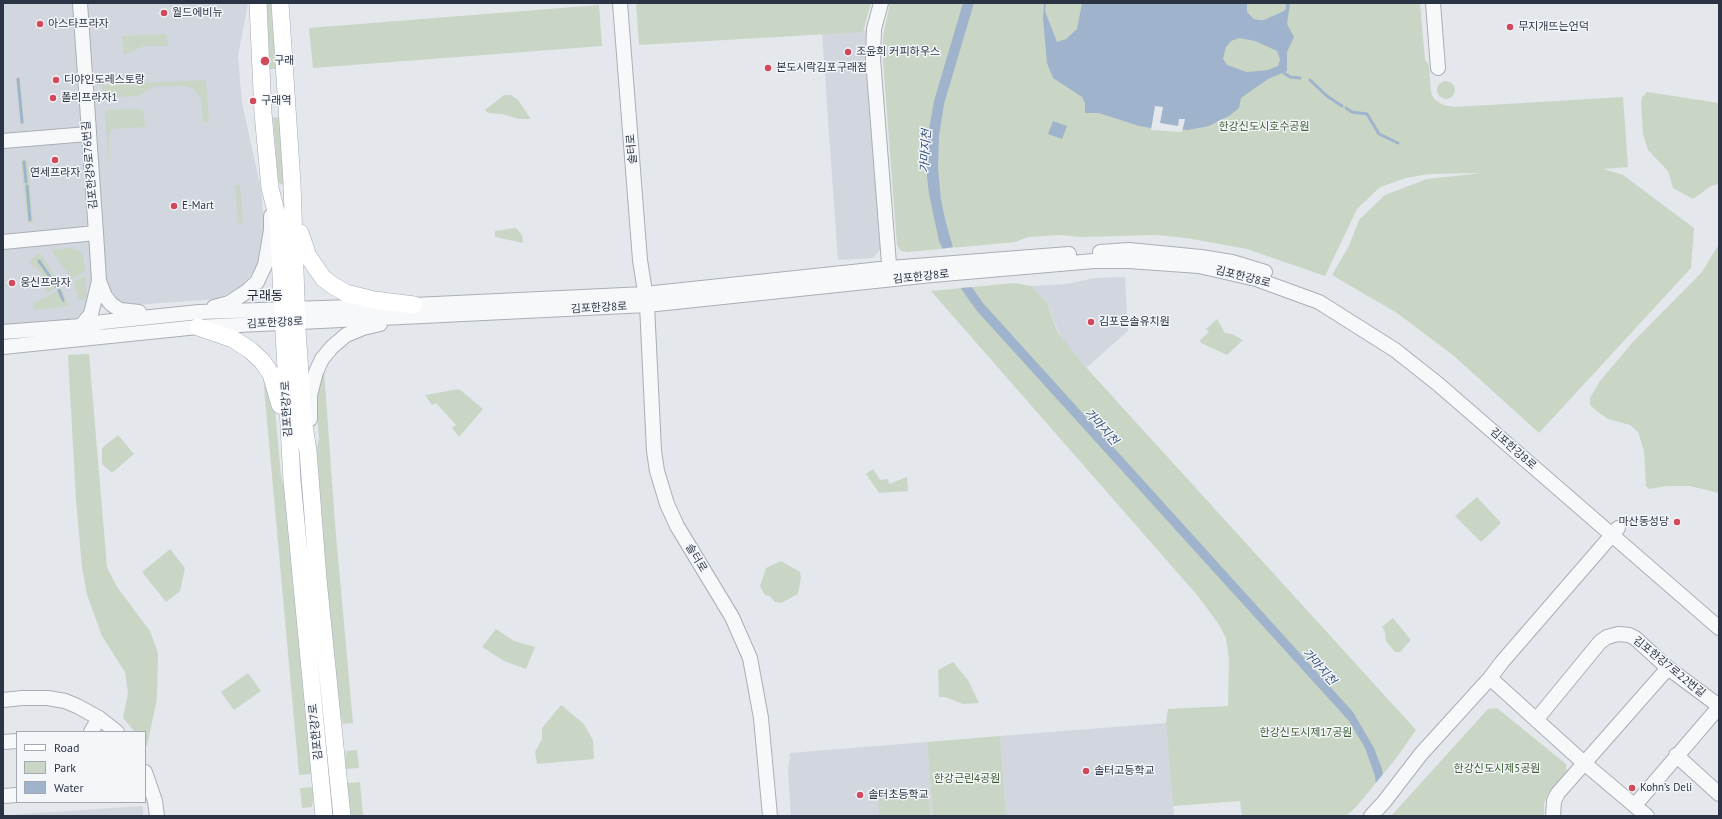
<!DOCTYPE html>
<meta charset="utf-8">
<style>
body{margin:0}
#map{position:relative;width:1722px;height:819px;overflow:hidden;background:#e4e7ec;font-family:"PT Sans",sans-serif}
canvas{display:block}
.frame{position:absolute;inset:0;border:4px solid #2b3445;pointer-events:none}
.legend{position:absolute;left:16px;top:731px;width:130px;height:72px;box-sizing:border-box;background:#f4f6f9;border:1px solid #a4a8b1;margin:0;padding:5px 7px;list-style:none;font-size:12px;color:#2b3445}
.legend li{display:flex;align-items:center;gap:8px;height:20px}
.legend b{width:20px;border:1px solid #a4a8b1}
</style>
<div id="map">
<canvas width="1722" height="819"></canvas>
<div class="frame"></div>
<ul class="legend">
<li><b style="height:5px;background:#fff"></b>Road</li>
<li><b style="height:11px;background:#c9d6c5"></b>Park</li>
<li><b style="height:11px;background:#9fb4cc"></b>Water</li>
</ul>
</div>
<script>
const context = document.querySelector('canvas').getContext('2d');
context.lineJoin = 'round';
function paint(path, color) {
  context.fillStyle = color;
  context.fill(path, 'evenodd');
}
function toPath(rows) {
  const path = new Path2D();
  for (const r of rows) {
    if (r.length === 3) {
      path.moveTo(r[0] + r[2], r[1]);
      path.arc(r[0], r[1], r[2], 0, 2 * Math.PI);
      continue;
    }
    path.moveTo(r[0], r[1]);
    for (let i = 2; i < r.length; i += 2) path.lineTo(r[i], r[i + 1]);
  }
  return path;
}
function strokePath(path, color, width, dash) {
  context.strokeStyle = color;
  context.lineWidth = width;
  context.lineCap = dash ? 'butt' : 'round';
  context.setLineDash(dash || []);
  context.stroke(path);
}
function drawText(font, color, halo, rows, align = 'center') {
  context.font = font + ' "PT Sans","Noto Sans KR",sans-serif';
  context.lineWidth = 3;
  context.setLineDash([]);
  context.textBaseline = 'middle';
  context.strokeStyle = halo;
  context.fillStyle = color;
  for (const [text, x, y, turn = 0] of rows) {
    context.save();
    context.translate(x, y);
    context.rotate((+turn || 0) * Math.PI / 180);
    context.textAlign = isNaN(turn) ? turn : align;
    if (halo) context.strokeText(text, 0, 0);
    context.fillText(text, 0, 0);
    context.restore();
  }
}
const built = toPath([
 [3,3,248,3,238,56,242,103,261,189,265,235,258,266,242,286,218,299,90,308,84,316,78,319,3,326],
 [868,30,867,69,880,250,873,258,838,260,822,33],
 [1125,277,1128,331,1086,368,1061,338,1047,303,1031,286,1067,284,1095,278],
 [1166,723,1174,816,1006,816,1000,736],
 [927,742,933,816,791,816,788,773,790,753],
 [143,806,143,816,10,816,10,815]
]);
const green = toPath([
 [266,3,271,3,276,69,270,69],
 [636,3,871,3,863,32,639,45],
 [890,3,1420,3,1425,60,1429,65,1431,92,1434,99,1443,105,1455,107,1623,97,1628,167,1604,169,1623,175,1694,228,1691,268,1539,433,1454,356,1397,313,1332,275,1349,246,1359,220,1385,195,1427,179,1482,173,1429,174,1406,178,1380,187,1357,209,1325,276,1247,249,1186,238,1157,235,1080,237,1060,235,1028,237,1015,242,908,252,901,251,897,245,883,61,883,36],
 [599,5,602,46,313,68,309,28],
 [167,34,168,46,144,46,124,55,122,36],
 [20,78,24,122,23,125,21,125,16,81,17,79],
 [206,80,209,122,203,122,201,100,194,89,186,86,159,86,153,87,139,96,103,98,102,85],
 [1446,90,9],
 [1647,92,1719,103,1719,184,1711,186,1693,199,1673,188,1668,171,1648,150,1643,134,1641,103,1642,97],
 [504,95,511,95,518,100,531,119,519,119,502,114,488,113,485,110],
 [140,109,144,112,145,127,113,129,109,134,109,168,105,112,109,110],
 [279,117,284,183,282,185,278,182,273,118],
 [23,159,25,159,28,161,33,220,32,223,29,223,27,221,21,162],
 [235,185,240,185,243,223,238,223],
 [516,228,522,235,523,243,495,237,495,231],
 [1719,244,1719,493,1690,486,1667,486,1649,489,1646,486,1644,451,1638,432,1630,425,1608,419,1598,412,1590,405,1590,398,1600,381,1632,343,1702,272],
 [72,248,78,250,83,256,85,271,72,279,51,250],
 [40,253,61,285,47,293,43,285,43,278,38,269,32,266,30,262,32,258],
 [85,275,87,295,85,300,81,300,79,299,74,284,75,281],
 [1014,283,1031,286,1047,303,1058,333,1082,363,1416,730,1394,761,1356,807,1346,816,1242,816,1240,801,1173,806,1166,723,1168,709,1228,706,1229,659,1226,638,1218,623,1197,595,931,291],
 [62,288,68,306,34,310,33,304],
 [1217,319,1225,333,1232,334,1243,340,1227,355,1201,343,1200,340,1209,332,1206,329],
 [89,354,107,567,117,587,150,631,158,653,157,699,147,746,145,744,145,732,135,732,123,718,128,693,125,672,102,636,87,595,82,567,76,500,68,355],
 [324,370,335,524,353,723,343,724,337,700,315,459,319,438,316,401,318,383],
 [263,376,274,398,281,476,286,492,313,774,299,775],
 [459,389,483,409,459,437,452,428,456,425,436,403,432,405,425,395],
 [118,435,134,454,112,473,102,464,102,448],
 [873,469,880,480,888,479,889,484,907,477,908,491,879,493,866,474],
 [1477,497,1501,523,1481,542,1455,516],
 [170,549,185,568,180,591,166,602,142,572],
 [781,561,800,572,801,578,798,594,781,603,775,602,770,596,765,595,760,586,766,568],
 [1393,618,1411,640,1400,652,1395,652,1386,641,1385,632,1382,627],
 [496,629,514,641,535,647,526,669,504,661,482,647],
 [953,662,968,680,979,703,963,704,945,697,939,697,938,670],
 [248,673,261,691,234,710,221,692],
 [561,705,583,723,593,740,594,759,537,764,535,752,542,739,542,728],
 [1497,708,1566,764,1567,774,1548,794,1544,803,1544,816,1391,816,1488,709],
 [1000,736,1006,816,933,816,927,742],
 [357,750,359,768,345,769,346,751],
 [360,782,363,816,349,816,347,783],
 [315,787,312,807,302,808,300,788],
 [928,789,930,816,879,816,878,792]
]);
const water = toPath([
 [963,3,974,3,944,104,939,136,938,167,941,200,946,223,955,254,967,280,983,303,1353,712,1374,748,1382,769,1388,816,1379,816,1375,776,1365,748,1349,721,977,311,962,290,939,241,929,194,926,168,927,141,934,101],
 [1044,3,1046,3,1045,11,1057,42,1066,39,1077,29,1082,3,1247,3,1247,12,1254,19,1259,20,1264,20,1284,11,1286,9,1286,3,1290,3,1287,24,1294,37,1287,52,1287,71,1268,79,1241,98,1239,108,1229,116,1209,126,1188,130,1151,128,1139,126,1099,113,1085,113,1085,103,1082,97,1053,78,1047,63,1043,19],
 [1239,38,1255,41,1277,51,1280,59,1278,66,1268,70,1247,72,1227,65,1223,59,1226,47,1231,41],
 [1053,121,1067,126,1062,139,1048,134]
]);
const pier = toPath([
 [1155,106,1163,107,1160,123,1178,126,1179,119,1185,119,1182,132,1151,130],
 [955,247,969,279,974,287,959,288,940,249],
 [1385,772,1390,816,1377,816,1374,785]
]);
const stream = toPath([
 [1284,73,1290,77,1300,78],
 [18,79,22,122],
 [1310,80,1327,96,1342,106],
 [1346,108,1352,112,1367,114,1379,134,1398,143],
 [24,162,26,182],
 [27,186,30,220],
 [39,261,57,287],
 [59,290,63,300]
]);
const minor = toPath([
 [620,3,640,260,647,305,654,451,657,471,667,504,677,526,732,617,750,658,761,718,770,816],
 [881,3,874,29,873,59,890,277],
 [1433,3,1438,68],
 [3,141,88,134],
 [3,242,96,233,80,3],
 [1100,252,1129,250,1201,257,1232,262,1265,272],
 [99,281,105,296,111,304,120,310,139,312],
 [214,307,229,303,246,292,257,282,265,265,271,230,271,216],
 [81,326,91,314,99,281,96,233],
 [3,332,81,326,103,322,199,312,414,305,645,294,890,268,1069,254],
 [3,347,198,327,647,305,932,275,1094,261,1129,261,1199,266,1256,279,1319,302,1395,350,1438,384,1719,628],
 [310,419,310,395,316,372,322,359,332,347,346,335,363,328,380,324],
 [1490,678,1584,763,1647,816],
 [3,700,22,698,48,698,65,701,77,706,99,718,117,732],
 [1536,720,1600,642,1607,637,1618,634,1629,635,1635,638,1668,668,1719,706],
 [91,732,99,718],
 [3,742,17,741],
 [1676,755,1719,794],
 [145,772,155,801,157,816],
 [3,796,17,795],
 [1635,805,1719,707],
 [1371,816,1384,802,1421,754,1490,678,1502,662,1618,528],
 [1553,816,1554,801,1558,793,1668,668]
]);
const major = toPath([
 [258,3,263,113,270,188,278,219,292,481,324,816],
 [280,3,292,183,297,329,303,419,308,451,318,579,342,816],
 [300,233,308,256,323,278,332,285,346,293,374,300,414,305],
 [198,327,233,339,250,350,262,361,271,374,280,405]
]);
const markers = [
 [164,13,4,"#d1495b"],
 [40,24,4,"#d1495b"],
 [1510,27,4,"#d1495b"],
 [848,52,4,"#d1495b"],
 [265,61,5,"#d1495b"],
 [768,68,4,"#d1495b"],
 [56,80,4,"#d1495b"],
 [53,98,4,"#d1495b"],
 [253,101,4,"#d1495b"],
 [55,160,4,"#d1495b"],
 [174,206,4,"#d1495b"],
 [12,283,4,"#d1495b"],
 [1091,322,4,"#d1495b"],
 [1677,522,4,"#d1495b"],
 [1086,771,4,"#d1495b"],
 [1632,788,4,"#d1495b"],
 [860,795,4,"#d1495b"]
];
const poiNames = [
 ["월드에비뉴",172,13],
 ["아스타프라자",48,24],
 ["무지개뜨는언덕",1518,27],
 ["조윤희 커피하우스",856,52],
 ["구래",274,61],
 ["본도시락김포구래점",776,68],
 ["디야인도레스토랑",64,80],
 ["폴리프라자1",61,98],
 ["구래역",261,101],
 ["연세프라자",55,173,"center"],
 ["E-Mart",182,206],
 ["웅신프라자",20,283],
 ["김포은솔유치원",1099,322],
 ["마산동성당",1669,522,"right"],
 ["솔터고등학교",1094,771],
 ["Kohn’s Deli",1640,788],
 ["솔터초등학교",868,795]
];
const parkNames = [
 ["한강신도시호수공원",1264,127],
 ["한강신도시제17공원",1306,733],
 ["한강신도시제5공원",1497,769],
 ["한강근린4공원",967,779]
];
const streetNames = [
 ["솔터로",632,149,-95],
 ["김포한강9로76번길",90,165,-95],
 ["김포한강8로",921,277,-6],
 ["김포한강8로",1243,277,14],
 ["김포한강8로",599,308,-3],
 ["김포한강8로",275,323,-3],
 ["김포한강7로",287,409,-93],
 ["김포한강8로",1513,449,41],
 ["솔터로",696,558,59],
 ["김포한강7로22번길",1669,667,39],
 ["김포한강7로",316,732,-96]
];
const waterNames = [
 ["가마지천",926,151,-87],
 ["가마지천",1101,427,48],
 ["가마지천",1319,667,48]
];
const quarterNames = [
 ["구래동",265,296]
];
paint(built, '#d2d6de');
paint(green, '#c9d6c5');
paint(water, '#9fb4cc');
paint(pier, '#e4e7ec');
strokePath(stream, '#9fb4cc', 3);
strokePath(minor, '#a9aeb7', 16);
strokePath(major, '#a3abb8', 18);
strokePath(minor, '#f7f8fa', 14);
strokePath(major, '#fff', 17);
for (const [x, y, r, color] of markers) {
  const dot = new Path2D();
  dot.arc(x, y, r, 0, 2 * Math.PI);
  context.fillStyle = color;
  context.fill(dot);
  strokePath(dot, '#f4f6f9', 1.5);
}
drawText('11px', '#2b3445', '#f4f6f9', poiNames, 'left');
drawText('11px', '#3f6138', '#f4f6f9', parkNames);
drawText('11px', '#2b3445', '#f4f6f9', streetNames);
drawText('italic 12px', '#34527a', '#f4f6f9', waterNames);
drawText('13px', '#1d2536', '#f4f6f9', quarterNames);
</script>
